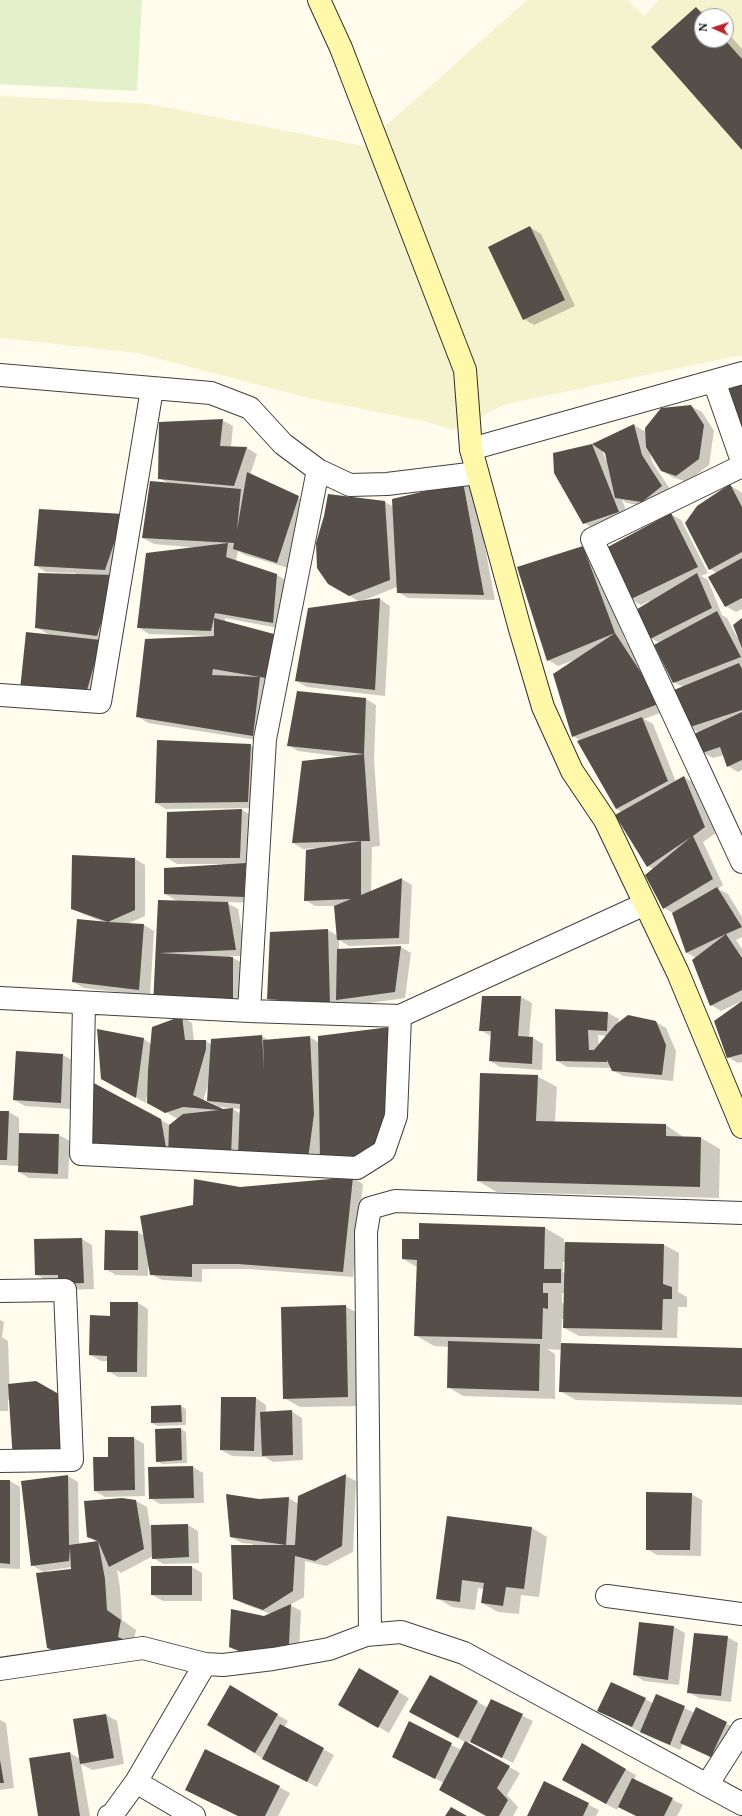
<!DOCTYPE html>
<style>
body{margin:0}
#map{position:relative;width:742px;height:1816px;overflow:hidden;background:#fffcee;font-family:"Noto Serif",serif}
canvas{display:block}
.north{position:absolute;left:694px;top:8px;width:40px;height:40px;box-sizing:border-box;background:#fff;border:1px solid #9e9e9e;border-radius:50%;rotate:273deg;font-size:11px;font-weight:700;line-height:16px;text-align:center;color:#0d0d0d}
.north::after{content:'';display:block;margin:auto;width:14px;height:18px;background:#c02225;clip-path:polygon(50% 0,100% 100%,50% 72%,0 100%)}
</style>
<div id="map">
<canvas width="742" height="1816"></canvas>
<div class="north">N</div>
</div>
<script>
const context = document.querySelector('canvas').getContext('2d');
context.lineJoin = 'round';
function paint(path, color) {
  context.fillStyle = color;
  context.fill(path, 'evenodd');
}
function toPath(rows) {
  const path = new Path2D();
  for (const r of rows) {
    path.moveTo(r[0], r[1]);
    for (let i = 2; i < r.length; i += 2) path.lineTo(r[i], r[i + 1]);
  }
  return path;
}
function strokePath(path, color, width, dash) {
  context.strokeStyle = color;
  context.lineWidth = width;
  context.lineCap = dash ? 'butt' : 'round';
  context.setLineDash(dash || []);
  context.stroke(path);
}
const farmland = toPath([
 [527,0,628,0,644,16,659,0,742,0,742,355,506,404,453,430,427,422,312,399,137,353,0,338,0,96,149,104,363,146],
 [702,16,726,16,726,40,702,40]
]);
const pitch = toPath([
 [0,0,142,0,137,91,0,84]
]);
const shadow = toPath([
 [696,8,710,16,702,16,702,40,726,40,726,31,742,49,742,148,653,47],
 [530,227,541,234,575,306,534,325,524,319],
 [691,406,702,412,714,431,709,465,687,482,672,477,661,470,650,453,652,462,672,492,653,508,627,503,622,500,629,518,594,529,584,523,554,454,592,445,634,425,646,432],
 [602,450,605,452,607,459,606,460],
 [222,420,233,426,231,447,247,448,257,454,250,475,309,503,288,568,245,555,238,551,236,561,277,575,287,581,283,629,225,618,225,622,273,635,284,641,263,741,148,723,137,716,213,637,213,636,149,634,138,627,199,548,154,544,143,538,170,484,159,478],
 [463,483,474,489,495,600,408,598,398,592,397,587,362,601,380,599,390,606,385,696,307,687,296,681,360,602,328,583,385,502,394,507],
 [730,485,742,493,742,609,736,612,726,606,717,573,710,569],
 [671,514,681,520,708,573,701,576,708,580,722,615,727,618,737,637,742,620,742,770,738,772,728,766,724,755,713,758,702,752,699,733,688,727,683,687,674,682,659,643,651,638,650,602,649,601,641,605,630,599],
 [124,515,96,699,31,696,51,636,36,627,76,573,46,572,35,565],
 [583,547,593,554,625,640,671,709,644,719,653,724,676,782,684,777,694,783,716,833,703,842,723,885,718,889,728,894,742,917,742,937,736,940,742,949,742,1001,721,1011,711,1005,696,958,687,953,673,913,664,908,653,869,648,866,622,812,616,809,581,741,573,736,577,659,558,666,548,660],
 [366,699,376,705,374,760,380,846,372,847,371,892,402,879,412,885,409,944,349,946,339,940,339,950,401,947,411,953,405,998,348,1006,340,1001,340,1010,278,1005,268,999,271,933,328,930,338,936,335,906,315,906,305,900,315,848,303,849,293,843,344,757,298,751,288,745],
 [250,745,261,751,258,808,166,809,156,803],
 [242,810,253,816,251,863,246,863,257,870,254,903,225,902,238,909,246,956,230,956,244,964,243,1008,154,1005,159,901,179,902,165,894,222,865,222,864,177,864,167,858,168,813],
 [135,859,145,865,145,916,127,924,144,925,154,931,150,996,84,988,73,982,103,922,83,914,72,908],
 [483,997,521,997,532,1003,529,1038,533,1038,543,1044,542,1070,500,1067,490,1061,491,1036,480,1030],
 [742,1003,742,1062,738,1063,728,1057],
 [556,1010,608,1013,619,1019,618,1024,656,1022,666,1028,676,1051,673,1081,623,1076,612,1070,611,1068,567,1067,557,1061],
 [598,1035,607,1036,599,1046],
 [182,1017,192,1023,194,1041,206,1041,212,1045,262,1036,270,1041,310,1037,319,1043,390,1028,396,1119,391,1159,363,1166,99,1154,161,1120,170,1125,178,1119,148,1102,148,1095,147,1095,146,1103,112,1084,144,1039,151,1044],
 [209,1082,208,1101,219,1107,241,1109,241,1114,233,1109,223,1110,203,1101],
 [16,1052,63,1055,74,1061,71,1109,25,1106,14,1100],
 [537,1076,557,1087,555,1122,666,1125,685,1138,701,1138,720,1149,719,1198,497,1192,478,1181],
 [0,1112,9,1112,19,1118,19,1134,59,1135,70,1141,68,1179,29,1178,19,1172,19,1166,0,1165],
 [353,1178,363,1184,353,1277,249,1269,202,1269,202,1282,162,1280,151,1274,148,1264,148,1276,116,1275,105,1269,138,1232,145,1236,194,1206,240,1188],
 [545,1228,564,1239,564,1243,664,1245,679,1253,678,1292,687,1297,687,1307,678,1307,677,1338,579,1336,564,1328,564,1319,562,1319,561,1344,742,1349,742,1405,576,1400,560,1391,562,1350,547,1349,555,1354,555,1399,463,1396,448,1387,449,1347,434,1346,415,1335,417,1267,403,1259,420,1240],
 [563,1262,565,1262,565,1273,563,1272],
 [562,1293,565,1293,565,1304,562,1303],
 [82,1239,92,1245,94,1289,70,1290,36,1275],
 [138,1303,148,1309,147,1377,118,1377,108,1371,108,1361,101,1361,90,1355,111,1317],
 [345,1306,361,1315,363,1406,300,1407,284,1398],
 [0,1320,4,1322,2,1337,8,1341,10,1400,8,1400,8,1411,0,1411],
 [256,1398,266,1405,266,1412,291,1411,302,1418,303,1460,273,1462,265,1457,232,1456,221,1450],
 [181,1406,186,1409,186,1425,157,1426,152,1423],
 [181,1429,186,1432,187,1463,162,1464,157,1461],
 [134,1438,144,1444,145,1496,105,1497,95,1491,109,1458],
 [193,1467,203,1473,204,1503,160,1504,150,1498],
 [68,1476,78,1482,79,1544,97,1542,88,1537,136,1501,147,1507,150,1526,188,1525,198,1531,199,1563,163,1564,153,1558,153,1556,121,1573,117,1570,120,1588,122,1620,136,1630,133,1645,64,1656,48,1647,45,1573,32,1565],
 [72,1567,73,1570,46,1573,46,1571],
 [346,1476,356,1481,353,1552,326,1566,305,1561,304,1597,290,1605,301,1611,299,1650,241,1652,230,1646,264,1617,271,1614,244,1604,234,1598,253,1544,242,1543,231,1537,259,1500,288,1498,299,1504,299,1497],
 [0,1481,10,1481,20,1487,20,1569,0,1568],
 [691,1494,702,1500,701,1556,657,1555,647,1549],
 [448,1517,532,1528,547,1537,539,1597,521,1595,519,1614,498,1612,482,1603,484,1589,478,1588,475,1610,452,1607,437,1598],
 [192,1567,202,1573,202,1601,163,1601,152,1595],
 [640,1623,674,1627,685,1633,679,1685,644,1681,634,1675],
 [727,1637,738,1643,731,1702,699,1698,688,1692],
 [359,1670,409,1698,389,1733,339,1704],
 [230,1687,288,1721,284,1728,334,1755,317,1787,273,1765,208,1724],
 [656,1695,695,1713,697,1709,737,1729,721,1763,683,1744,680,1750,652,1738,599,1711,645,1699,653,1703],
 [491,1700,533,1721,513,1763,470,1741,468,1744,520,1773,507,1795,518,1807,513,1816,488,1816,444,1783,403,1762,410,1723,461,1750,465,1742,421,1718,478,1702,488,1708],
 [106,1715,117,1721,124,1764,92,1770,81,1764,90,1816,39,1816,70,1753,80,1759],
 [0,1720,6,1723,14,1788,0,1790],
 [583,1745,636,1775,634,1780,683,1805,677,1816,637,1816,619,1806,617,1810,563,1779],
 [544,1783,599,1810,596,1816,529,1816],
 [279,1787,290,1793,278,1816,238,1816,197,1796]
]);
const building = toPath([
 [696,7,704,16,702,16,702,40,725,40,742,59,742,150,651,47],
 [530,226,565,300,523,320,488,247],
 [742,385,742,438,723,392,732,386],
 [691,405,704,425,699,459,676,476,661,471,646,447,645,428,661,408],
 [223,419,220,446,247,447,234,486,158,479,159,422],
 [634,424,642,455,662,486,642,502,615,498,605,453,592,444],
 [592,444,619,512,583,524,554,473,553,453],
 [247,472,299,496,277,563,233,549,234,543,142,538,150,481,241,489,237,530],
 [463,482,484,595,397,593,392,499],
 [730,484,742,507,742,552,709,570,685,523,697,506],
 [328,494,385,501,390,580,349,596,328,584,317,568,316,543,324,516],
 [39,509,124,514,105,570,34,566],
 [671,513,698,567,629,600,606,548],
 [228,543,226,557,277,574,273,623,215,613,211,631,137,628,146,553],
 [583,546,615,633,547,661,517,567],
 [742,558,742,598,725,607,708,577],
 [38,573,116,575,97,636,35,628],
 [697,573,712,608,650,639,634,611],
 [380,598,375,690,295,681,308,608],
 [717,611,741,657,673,683,654,645],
 [214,618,274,634,266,678,260,677,253,736,136,717,145,639,214,636],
 [213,669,260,677,212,675],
 [742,618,742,648,733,625],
 [26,632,101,640,86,694,20,690],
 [615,633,661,703,572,737,553,674],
 [739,663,742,669,742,710,687,728,674,690],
 [297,691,366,698,364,754,287,746],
 [742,712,742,760,727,767,720,747,702,753,694,734],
 [642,717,668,781,616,809,577,741],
 [157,740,251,744,248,802,155,803],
 [364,754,370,841,361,841,361,895,402,878,399,938,337,940,334,906,351,899,304,901,306,850,361,841,292,843,302,761],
 [684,776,705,827,693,836,713,879,663,909,645,875,691,837,647,867,615,815],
 [242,809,240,858,166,858,167,812],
 [72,855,135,858,135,910,108,922,144,924,139,990,72,982,77,919,108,922,71,909],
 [246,863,244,897,164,894,164,868],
 [717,887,742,927,726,934,742,958,742,990,710,1006,692,960,726,934,686,953,672,913],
 [158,900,228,902,236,950,159,953,233,957,233,1003,153,1006],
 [328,929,330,1004,267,999,270,932],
 [401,946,395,992,336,1000,337,949],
 [482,996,521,996,518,1036,533,1037,532,1064,489,1061,491,1031,479,1031],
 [742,1001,742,1054,727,1058,714,1021],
 [555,1009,608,1012,607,1031,588,1030,589,1050,594,1050,615,1025,628,1015,656,1021,666,1045,662,1075,612,1071,607,1060,607,1062,556,1061],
 [182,1016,185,1040,206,1040,206,1049,193,1095,223,1109,233,1108,231,1156,168,1159,169,1125,183,1114,219,1110,183,1107,165,1113,147,1103,148,1070,152,1027],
 [390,1027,385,1113,380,1154,352,1161,320,1159,318,1036],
 [97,1029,144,1038,136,1098,101,1079],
 [262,1035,264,1070,263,1040,310,1036,314,1114,308,1159,238,1156,240,1104,207,1101,211,1039],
 [16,1051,63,1054,61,1103,13,1100],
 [480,1073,538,1075,536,1121,666,1124,666,1136,701,1137,700,1187,477,1181],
 [90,1081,161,1119,168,1159,87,1148],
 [0,1111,9,1111,7,1160,0,1160],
 [19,1133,59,1134,58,1174,18,1172],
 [353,1177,343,1272,238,1264,192,1264,192,1277,150,1275,140,1216,193,1205,194,1179,240,1187],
 [419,1223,545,1227,544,1269,561,1269,561,1283,543,1283,543,1293,548,1293,548,1309,543,1308,542,1339,414,1336,417,1260,402,1259,402,1239,419,1239],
 [105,1230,138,1231,138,1270,104,1270],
 [82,1238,84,1283,58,1284,58,1275,35,1275,34,1239],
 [565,1242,664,1244,663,1284,672,1287,672,1299,663,1299,662,1330,563,1328],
 [110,1302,138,1302,137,1372,107,1372,107,1356,89,1355,90,1315,110,1316],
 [346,1305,348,1397,283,1399,281,1307],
 [448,1341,540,1344,539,1391,447,1388],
 [561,1343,742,1348,742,1397,559,1392],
 [36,1381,64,1397,61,1460,13,1461,8,1384],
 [221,1397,256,1397,254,1451,220,1450],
 [181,1405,182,1422,151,1423,151,1406],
 [292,1410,293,1455,262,1456,260,1412],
 [181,1428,182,1460,156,1462,155,1429],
 [108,1437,134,1437,135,1490,94,1491,93,1457,108,1457],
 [193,1466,194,1498,149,1499,148,1467],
 [346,1474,342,1546,315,1561,295,1556,293,1591,263,1610,233,1599,231,1545,286,1545,230,1537,226,1494,259,1499,289,1497,286,1545,295,1545,298,1496],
 [68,1475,69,1545,98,1541,105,1579,107,1610,121,1620,118,1637,135,1644,65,1654,47,1648,36,1573,71,1569,70,1548,69,1561,31,1566,21,1481],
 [0,1480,10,1480,10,1564,0,1563],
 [646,1492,692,1493,690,1550,646,1550],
 [122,1498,136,1500,144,1549,109,1567,98,1541,87,1537,84,1501],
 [447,1516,532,1527,524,1589,506,1587,503,1606,481,1603,484,1583,462,1580,460,1602,436,1599],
 [188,1524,189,1557,152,1559,151,1525],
 [151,1566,192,1566,192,1595,151,1595],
 [291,1604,289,1644,261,1660,229,1647,231,1609,264,1616],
 [639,1622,674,1626,668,1680,633,1675],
 [694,1633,728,1636,721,1696,687,1693],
 [359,1668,399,1691,378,1728,338,1705],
 [430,1675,478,1701,458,1738,409,1712],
 [611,1682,646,1698,632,1727,597,1711],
 [230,1685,278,1714,255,1753,207,1725],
 [656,1694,685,1706,670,1745,640,1732],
 [491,1699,523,1714,502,1758,470,1742],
 [696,1707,727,1722,711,1757,680,1743],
 [106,1714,114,1758,80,1764,73,1719],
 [409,1721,452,1743,435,1779,392,1757],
 [280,1724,324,1748,307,1782,262,1759],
 [465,1741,510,1766,497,1788,508,1800,499,1816,486,1816,439,1790],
 [582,1743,626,1769,606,1804,562,1780],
 [205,1749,280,1786,265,1816,238,1816,185,1790],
 [70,1752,80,1816,38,1816,29,1758],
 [0,1760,4,1783,0,1783],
 [632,1778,673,1798,664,1816,636,1816,618,1807],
 [544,1781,589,1803,583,1816,527,1816],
 [451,1807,467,1816,445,1816]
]);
const street = toPath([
 [0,375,211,393,250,408,283,444,318,470,350,485,387,484,477,473],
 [714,381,742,461],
 [471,449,742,373],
 [742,466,592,539,742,862],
 [0,695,100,702,152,389],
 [0,998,249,1011,400,1016,645,904],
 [84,1003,81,1154,357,1168,384,1151,396,1116,400,1016],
 [249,1011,265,739,318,470],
 [0,1291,65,1290,72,1460,0,1461],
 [607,1596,742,1614],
 [370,1634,366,1232,370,1208,395,1201,742,1213],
 [0,1669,143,1648,205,1664],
 [136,1782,194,1816],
 [707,1785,742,1730],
 [109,1816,112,1815,136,1782,205,1664,223,1665,273,1659,329,1649,366,1635,401,1632,464,1653,742,1804]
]);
const secondary = toPath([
 [319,0,341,48,465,370,471,449,520,629,543,707,572,771,605,820,678,973,742,1127]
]);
paint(farmland, '#f5f3cd');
paint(pitch, '#e2f1c9');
paint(shadow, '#0003');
paint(building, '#564f49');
strokePath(street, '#404040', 24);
strokePath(secondary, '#2f2f2f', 24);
strokePath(street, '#fff', 22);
strokePath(secondary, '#fff8a9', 22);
</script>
